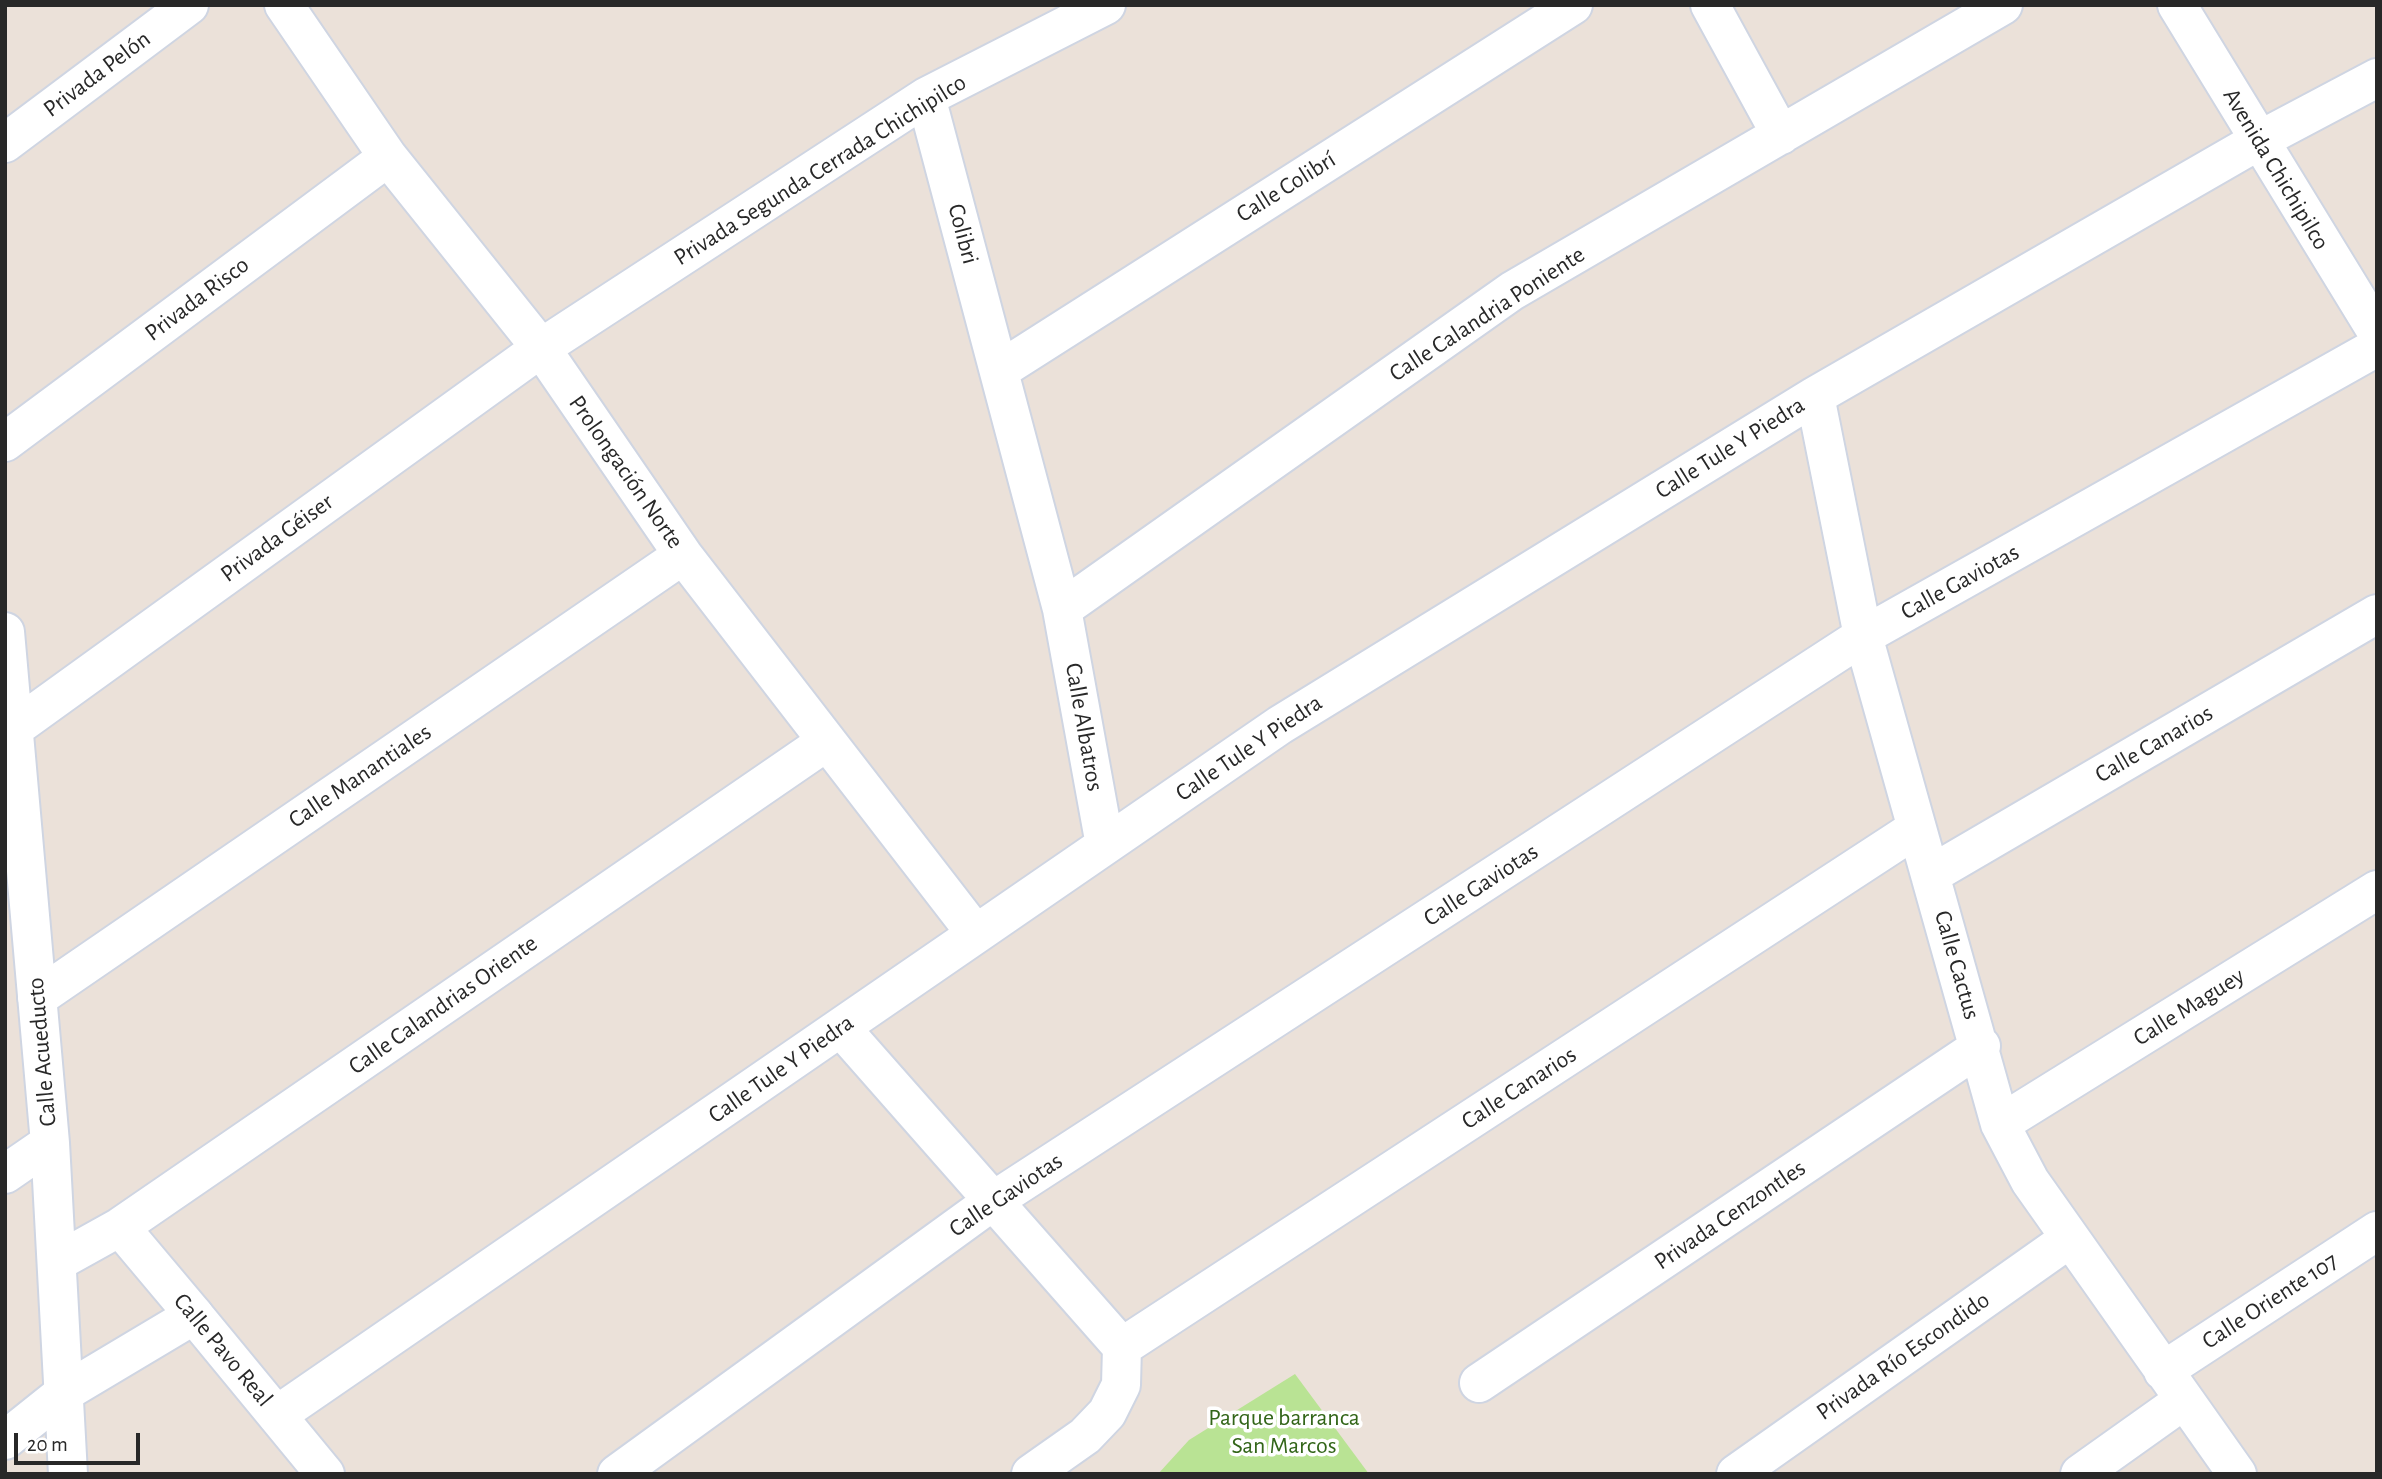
<!DOCTYPE html>
<meta charset="utf-8">
<style>
body{margin:0}
#map{position:relative;width:2382px;height:1479px;overflow:hidden;background:#ebe1d9;font-family:"Alegreya Sans",sans-serif}
canvas{display:block}
.frame{position:absolute;inset:0;border:7px solid #282828;pointer-events:none}
.scale{position:absolute;left:14px;top:1433px;width:126px;height:32px;box-sizing:border-box;border:4px solid #282828;border-top:0;padding-left:9px;font-size:21px;line-height:24px;white-space:nowrap;color:#282828;-webkit-text-stroke:5px #fff;paint-order:stroke}
</style>
<div id="map">
<canvas width="2382" height="1479"></canvas>
<div class="frame"></div>
<div class="scale">20 m</div>
</div>
<script>
const context = document.querySelector('canvas').getContext('2d');
context.lineJoin = 'round';
function paint(path, color) {
  context.fillStyle = color;
  context.fill(path, 'evenodd');
}
function toPath(rows) {
  const path = new Path2D();
  for (const r of rows) {
    path.moveTo(r[0], r[1]);
    for (let i = 2; i < r.length; i += 2) path.lineTo(r[i], r[i + 1]);
  }
  return path;
}
function strokePath(path, color, width, dash) {
  context.strokeStyle = color;
  context.lineWidth = width;
  context.lineCap = dash ? 'butt' : 'round';
  context.setLineDash(dash || []);
  context.stroke(path);
}
function drawText(font, color, halo, rows, align = 'center') {
  context.font = font + ' "Alegreya Sans",sans-serif';
  context.lineWidth = 7;
  context.setLineDash([]);
  context.textBaseline = 'middle';
  context.strokeStyle = halo;
  context.fillStyle = color;
  for (const [text, x, y, turn = 0] of rows) {
    context.save();
    context.translate(x, y);
    context.rotate((+turn || 0) * Math.PI / 180);
    context.textAlign = isNaN(turn) ? turn : align;
    if (halo) context.strokeText(text, 0, 0);
    context.fillText(text, 0, 0);
    context.restore();
  }
}
const green = toPath([
 [1295,1374,1369,1474,1158,1474,1189,1440]
]);
const street = toPath([
 [284,5,388,157,541,348,683,555,976,934],
 [1710,5,1781,135],
 [2177,5,2377,332],
 [926,97,1062,609,1105,845],
 [5,143,189,5],
 [1000,370,1573,5],
 [1815,396,1863,636,2000,1124,2030,1181,2237,1474],
 [5,442,388,157],
 [1062,609,1512,291,2003,5],
 [5,632,50,1143,68,1474],
 [13,729,541,348,926,97,1106,5],
 [1930,875,2377,614],
 [37,998,683,555],
 [841,1028,1122,1347],
 [2000,1124,2377,890],
 [5,1174,50,1143],
 [120,1227,194,1315],
 [57,1262,120,1227,826,742],
 [1122,1347,1917,828],
 [2163,1371,2377,1231],
 [1479,1383,1981,1046],
 [277,1415,1280,725,1815,396,2258,141,2377,78],
 [617,1474,993,1201,1863,636,2377,347],
 [1031,1474,1085,1436,1107,1413,1121,1385,1122,1347],
 [1736,1474,2069,1239],
 [2080,1474,2184,1400]
]);
const secondary = toPath([
 [5,1440,65,1392,194,1315,325,1474]
]);
const streetNames = [
 ["Privada Pelón",97,74,-37],
 ["Avenida Chichipilco",2276,169,59],
 ["Privada Segunda Cerrada Chichipilco",820,170,-32],
 ["Calle Colibrí",1286,187,-32],
 ["Colibri",963,234,75],
 ["Privada Risco",197,299,-37],
 ["Calle Calandria Poniente",1487,314,-33],
 ["Calle Tule Y Piedra",1730,448,-32],
 ["Prolongación Norte",626,472,55],
 ["Privada Géiser",277,538,-36],
 ["Calle Gaviotas",1960,582,-29],
 ["Calle Albatros",1084,727,80],
 ["Calle Canarios",2154,744,-30],
 ["Calle Tule Y Piedra",1249,748,-34],
 ["Calle Manantiales",360,776,-34],
 ["Calle Gaviotas",1481,885,-33],
 ["Calle Cactus",1957,965,74],
 ["Calle Calandrias Oriente",443,1005,-35],
 ["Calle Maguey",2189,1007,-32],
 ["Calle Acueducto",42,1052,-95],
 ["Calle Tule Y Piedra",781,1069,-35],
 ["Calle Canarios",1519,1088,-33],
 ["Calle Gaviotas",1006,1195,-34],
 ["Privada Cenzontles",1730,1215,-34],
 ["Calle Oriente 107",2270,1301,-33],
 ["Calle Pavo Real",223,1350,50],
 ["Privada Río Escondido",1903,1356,-35]
];
const parkNames = [
 ["Parque barranca",1284,1418],
 ["San Marcos",1284,1446]
];
paint(green, '#b9e394');
strokePath(street, '#cfd5e2', 42);
strokePath(secondary, '#cfd5e2', 42);
strokePath(street, '#fff', 38);
strokePath(secondary, '#fff', 38);
drawText('24px', '#282828', '#fff', streetNames);
drawText('24px', '#326518', '#fff', parkNames);
</script>
